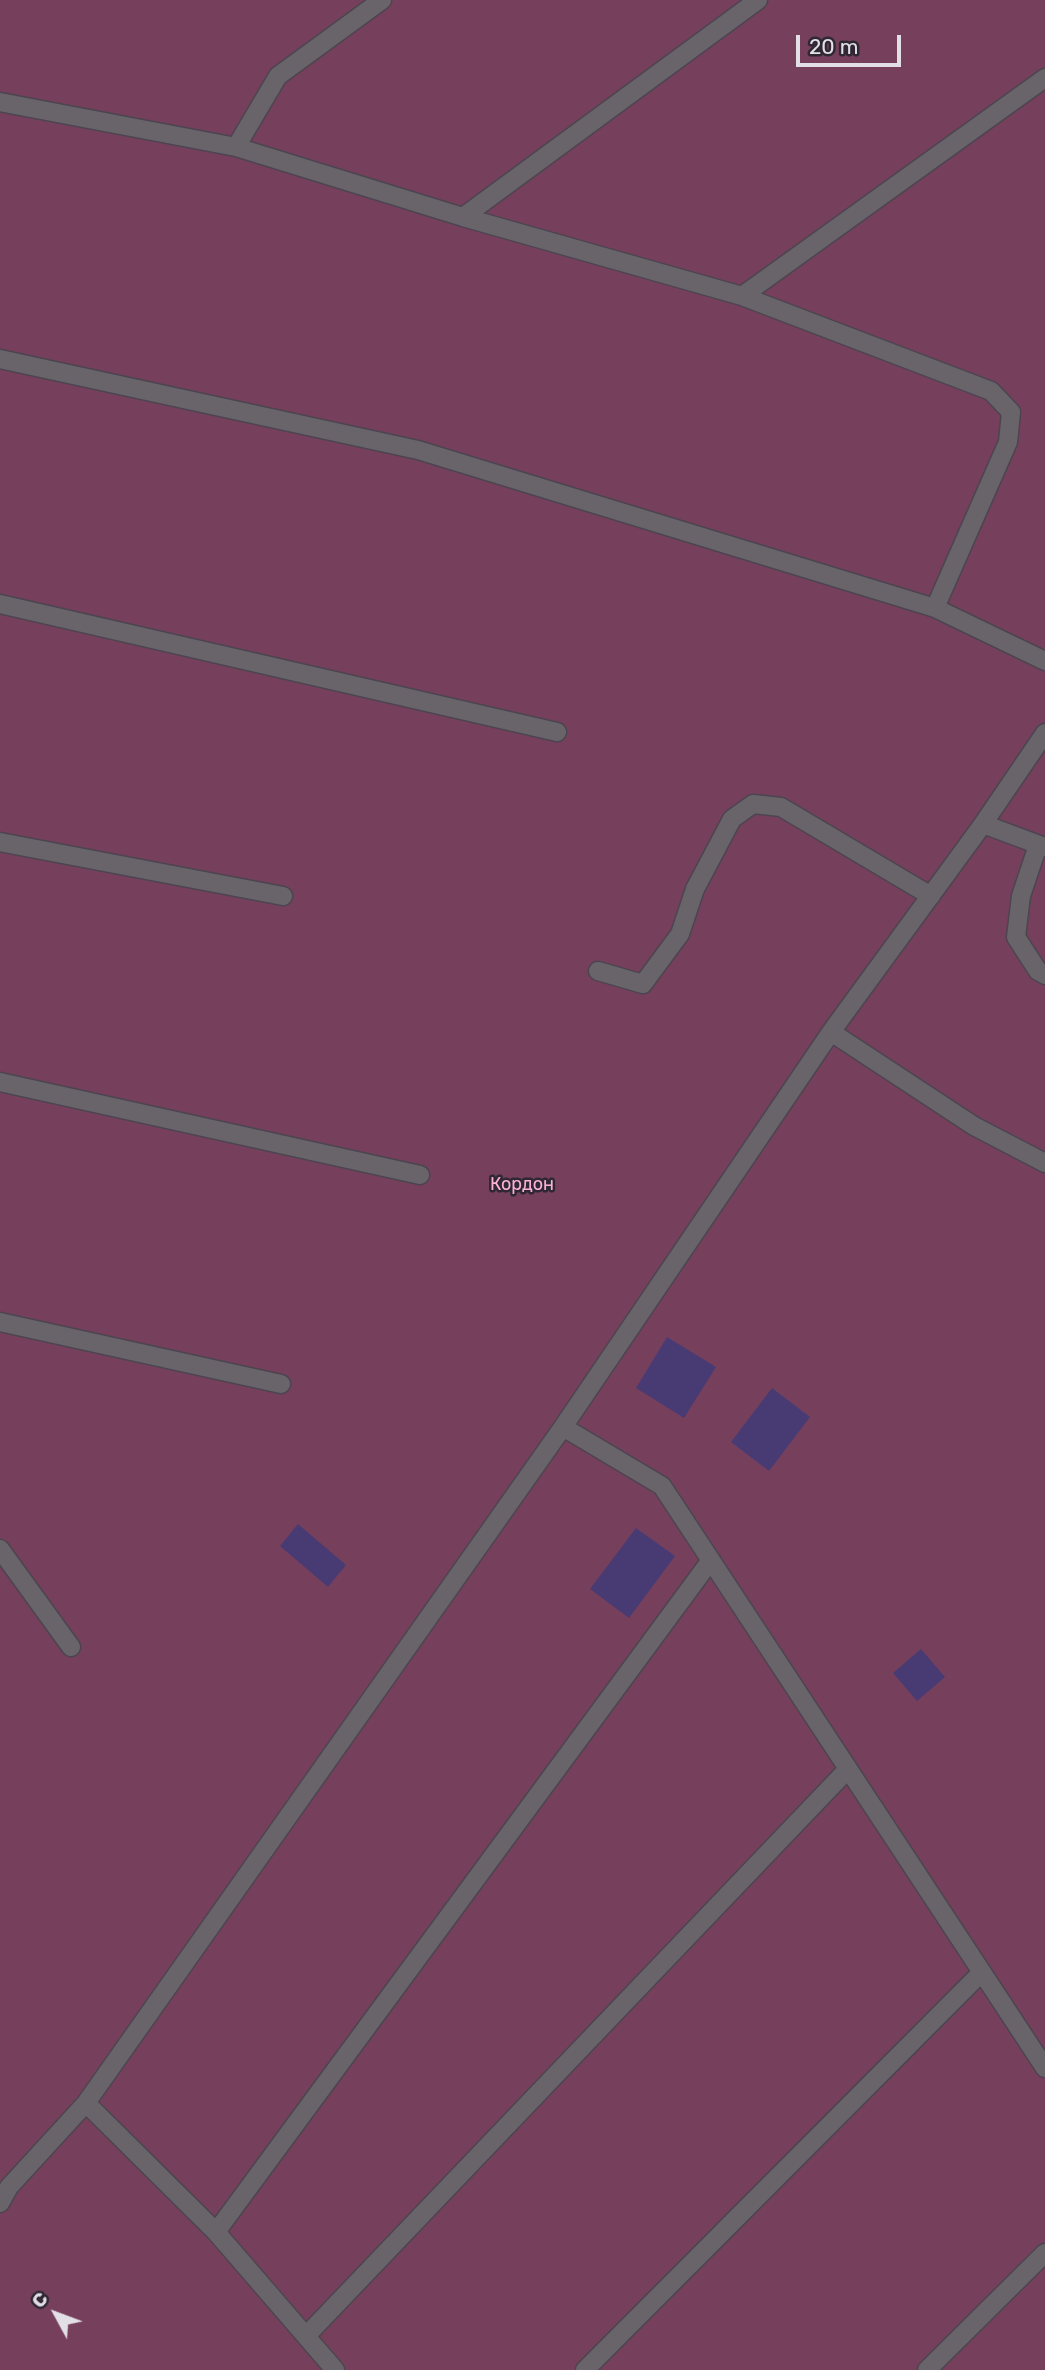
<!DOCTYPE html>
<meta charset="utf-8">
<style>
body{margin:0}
#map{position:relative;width:1045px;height:2370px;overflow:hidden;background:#2f2834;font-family:Rubik,sans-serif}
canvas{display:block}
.north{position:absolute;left:21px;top:2279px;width:70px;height:70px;-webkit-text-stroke:5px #2f2834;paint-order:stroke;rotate:311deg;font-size:19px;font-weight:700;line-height:28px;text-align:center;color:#e3dfe7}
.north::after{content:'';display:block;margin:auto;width:24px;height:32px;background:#e3dfe7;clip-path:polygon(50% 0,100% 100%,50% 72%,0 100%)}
.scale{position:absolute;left:796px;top:35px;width:105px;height:32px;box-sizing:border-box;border:4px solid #e3dfe7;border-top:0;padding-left:9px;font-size:21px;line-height:24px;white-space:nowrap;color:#e3dfe7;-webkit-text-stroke:5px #2f2834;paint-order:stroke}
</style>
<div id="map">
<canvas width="1045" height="2370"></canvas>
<div class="north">С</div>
<div class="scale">20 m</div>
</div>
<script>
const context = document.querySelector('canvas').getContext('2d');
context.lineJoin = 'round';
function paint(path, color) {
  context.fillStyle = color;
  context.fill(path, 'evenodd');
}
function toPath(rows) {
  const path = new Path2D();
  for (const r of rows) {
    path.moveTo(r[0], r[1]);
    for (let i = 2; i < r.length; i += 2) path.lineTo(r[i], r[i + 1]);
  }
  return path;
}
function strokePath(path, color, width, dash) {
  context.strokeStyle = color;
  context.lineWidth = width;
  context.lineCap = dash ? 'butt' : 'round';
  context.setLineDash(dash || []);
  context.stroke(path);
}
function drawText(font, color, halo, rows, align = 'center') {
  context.font = font + ' Rubik,sans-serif';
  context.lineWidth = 5;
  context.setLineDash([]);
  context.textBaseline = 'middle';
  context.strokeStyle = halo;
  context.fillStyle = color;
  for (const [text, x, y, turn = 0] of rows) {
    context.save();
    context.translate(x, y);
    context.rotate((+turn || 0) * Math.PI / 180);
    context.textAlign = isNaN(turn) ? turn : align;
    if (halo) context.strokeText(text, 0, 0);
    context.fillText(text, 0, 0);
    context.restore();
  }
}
const green = toPath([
 [0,0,1045,0,1045,2370,0,2370]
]);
const building = toPath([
 [667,1337,716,1367,684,1418,636,1388],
 [772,1388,810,1417,769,1471,731,1442],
 [298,1524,346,1565,328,1587,280,1546],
 [636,1528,675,1556,629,1618,590,1589],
 [921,1649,945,1677,917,1701,893,1673]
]);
const minor = toPath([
 [0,102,236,147,463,217,742,296,991,391,1011,412,1008,442,935,608],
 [236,147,278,76,382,0],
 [463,217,758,0],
 [742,296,1045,78],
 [0,359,418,450,935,608,1045,661],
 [0,604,557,732],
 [983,824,1045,847],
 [0,842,283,896],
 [1038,845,1021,896,1016,937,1038,971,1045,975],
 [598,971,643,984,680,934,695,889,732,819,753,804,781,807,931,896],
 [831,1032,974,1126,1045,1163],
 [0,1082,420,1175],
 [0,1322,281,1384],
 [563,1427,662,1486,1045,2068],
 [0,1549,71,1647],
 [86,2103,216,2232,335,2370],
 [0,2203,9,2187,86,2103,563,1427,831,1032,983,824,1045,733],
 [216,2232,711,1560],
 [306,2336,848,1769],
 [585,2370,982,1972],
 [927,2370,1045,2253]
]);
const parkNames = [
 ["Кордон",522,1185]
];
paint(green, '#76405d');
paint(building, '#483b73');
strokePath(minor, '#4c4551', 21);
strokePath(minor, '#696469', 18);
drawText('18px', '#fbb1d6', '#2f2834', parkNames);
</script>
